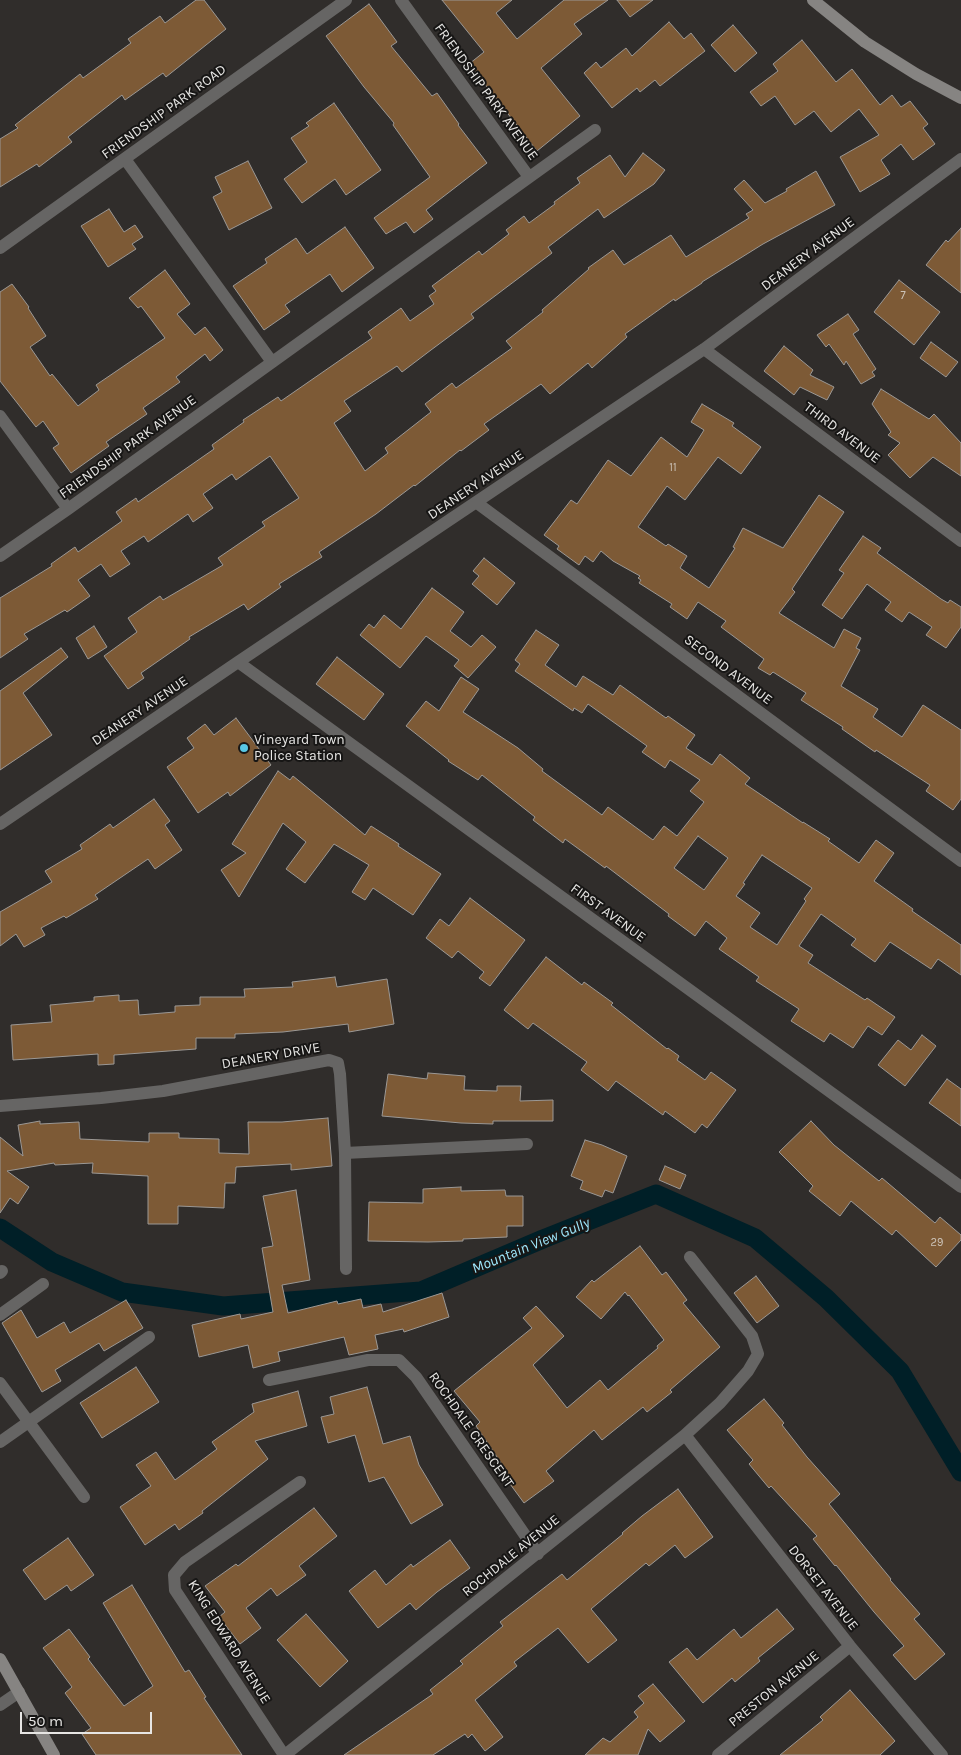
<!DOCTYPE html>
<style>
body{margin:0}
#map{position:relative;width:961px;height:1755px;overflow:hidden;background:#302d2b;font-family:Karla,sans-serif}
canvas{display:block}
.scale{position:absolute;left:20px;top:1712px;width:132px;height:22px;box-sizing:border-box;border:2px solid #e7e6e4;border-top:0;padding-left:6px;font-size:15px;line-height:18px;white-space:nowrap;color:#e7e6e4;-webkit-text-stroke:4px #171615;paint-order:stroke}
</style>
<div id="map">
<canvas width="961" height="1755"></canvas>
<div class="scale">50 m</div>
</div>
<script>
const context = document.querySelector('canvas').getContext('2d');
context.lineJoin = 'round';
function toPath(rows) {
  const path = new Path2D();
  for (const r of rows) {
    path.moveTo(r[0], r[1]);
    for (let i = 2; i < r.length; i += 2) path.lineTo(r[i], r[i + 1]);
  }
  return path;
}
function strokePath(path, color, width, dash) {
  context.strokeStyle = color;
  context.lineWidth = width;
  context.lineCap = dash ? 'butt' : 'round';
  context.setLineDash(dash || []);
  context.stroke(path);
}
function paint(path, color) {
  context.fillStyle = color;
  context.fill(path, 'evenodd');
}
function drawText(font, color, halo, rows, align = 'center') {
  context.font = font + ' Karla,sans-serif';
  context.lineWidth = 4;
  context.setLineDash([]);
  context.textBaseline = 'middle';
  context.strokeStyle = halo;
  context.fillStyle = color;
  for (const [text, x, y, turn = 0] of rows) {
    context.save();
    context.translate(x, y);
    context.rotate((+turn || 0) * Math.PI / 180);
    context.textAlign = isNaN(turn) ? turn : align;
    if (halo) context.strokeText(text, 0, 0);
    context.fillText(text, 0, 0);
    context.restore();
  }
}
const canal = toPath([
 [0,1228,52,1262,122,1292,223,1306,421,1291,543,1239,656,1194,755,1238,826,1298,900,1371,961,1472]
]);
const building = toPath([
 [196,0,204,0,226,29,166,77,163,73,125,100,122,95,68,137,72,142,39,167,37,164,0,187,0,139,18,128,15,125,80,74,83,78,131,43,128,39,160,16,165,23,196,0],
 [442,0,512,0,496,13,517,39,564,0,608,0,574,24,582,34,541,68,580,116,537,151,469,64,484,52,442,0],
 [617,0,653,0,630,17,617,0],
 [369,4,397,42,391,46,432,96,437,93,459,124,458,125,487,163,426,210,433,219,414,233,406,222,386,234,374,218,430,177,393,125,394,123,364,87,326,36,369,4],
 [669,22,684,39,691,33,705,51,660,86,655,80,640,92,637,88,612,108,584,73,596,62,601,68,626,48,632,56,669,22],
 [733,25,757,53,735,72,711,45,733,25],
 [802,40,836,82,852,69,880,105,892,95,901,107,910,101,928,124,923,128,935,144,913,160,901,144,881,160,890,174,860,192,840,157,879,135,859,109,831,132,814,111,795,125,775,96,761,106,750,92,778,71,773,64,802,40],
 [334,103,381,170,346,195,335,179,302,203,284,179,307,162,291,138,309,126,306,123,334,103],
 [643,153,665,170,654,184,604,218,598,209,548,247,552,253,471,314,474,318,431,350,402,372,397,366,344,401,351,411,334,423,365,471,388,453,385,448,431,412,425,404,452,383,456,388,512,348,506,341,543,312,542,310,589,269,588,268,613,250,624,265,671,235,686,257,749,218,746,214,753,210,734,189,744,180,765,203,787,191,786,189,816,171,835,205,763,244,702,282,702,283,675,301,674,299,625,334,627,337,592,368,588,363,550,394,541,384,484,424,489,430,461,451,460,450,415,486,414,485,376,514,319,552,322,557,279,584,281,587,248,610,244,604,189,637,190,639,141,673,144,678,128,689,104,656,137,632,128,618,160,596,163,600,223,565,218,558,265,526,262,522,299,498,270,456,236,480,232,474,203,494,213,508,193,522,188,514,148,542,144,536,121,551,130,564,110,577,101,564,78,580,90,596,67,612,65,610,24,634,28,639,0,658,0,598,52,566,51,564,75,547,78,552,122,521,116,512,136,498,138,502,214,449,212,445,244,422,243,420,278,397,281,401,372,338,368,332,401,308,410,321,434,304,429,296,436,291,432,286,479,251,482,255,509,234,506,230,524,216,529,223,555,204,554,202,580,183,577,178,610,155,625,177,643,153],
 [248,161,272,208,229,230,213,197,222,192,215,177,248,161],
 [109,209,124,232,135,225,143,237,132,244,136,249,108,267,81,226,109,209],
 [345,227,374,268,342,292,330,274,285,305,290,312,264,330,233,286,267,263,265,259,296,238,307,254,345,227],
 [961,228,961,293,926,265,946,240,948,242,961,228],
 [165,270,190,304,177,314,195,335,205,327,223,350,210,361,205,354,176,377,180,382,143,408,147,414,106,442,109,446,71,473,53,448,59,444,43,421,36,427,0,381,0,292,12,284,29,307,28,308,46,336,30,347,50,376,52,374,78,406,99,390,96,385,165,338,141,306,138,308,129,298,165,270],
 [899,280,940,312,914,345,874,312,899,280],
 [848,314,859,330,853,334,876,369,872,372,875,376,861,384,846,361,844,365,829,344,826,347,817,335,848,314],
 [931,342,958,362,946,377,920,358,931,342],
 [784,346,813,370,810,375,834,387,827,400,800,387,794,395,764,371,784,346],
 [881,389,929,419,934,414,961,443,961,476,933,457,910,478,888,455,900,443,888,435,891,432,872,404,881,389],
 [702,404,734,423,732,426,761,447,741,474,718,457,685,500,667,486,638,527,666,546,668,544,687,556,680,568,709,588,735,548,733,547,743,528,783,548,819,495,844,512,792,589,795,592,779,613,834,648,844,629,861,638,856,648,860,650,841,686,878,709,873,717,902,737,923,705,961,730,961,799,953,810,926,791,930,785,876,750,875,752,842,729,843,727,801,700,806,693,773,672,770,675,758,668,764,659,721,627,726,621,698,602,687,619,670,607,672,604,639,583,641,580,638,578,640,576,613,561,601,551,593,562,585,556,579,565,557,549,559,546,544,535,571,500,577,504,608,460,631,476,661,437,687,457,704,430,691,422,702,404],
 [863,536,881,548,877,553,941,599,948,603,950,600,961,607,961,627,946,648,926,635,932,627,909,612,902,622,885,610,891,602,867,584,842,619,822,605,844,573,839,570,863,536],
 [484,558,515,583,497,605,472,584,479,576,473,571,484,558],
 [432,588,464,612,450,631,471,647,482,635,496,647,468,678,454,666,459,660,426,636,400,668,360,635,369,624,374,628,384,615,401,629,432,588],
 [94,626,107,647,88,659,76,638,94,626],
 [536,630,559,645,545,665,576,687,583,676,613,695,620,685,666,718,668,716,695,735,686,748,712,765,720,754,750,778,745,784,803,823,803,822,830,839,828,841,859,863,876,840,894,853,874,881,913,909,912,911,961,945,961,975,938,959,931,969,890,942,875,962,851,945,856,939,821,914,799,946,813,955,808,963,865,1000,867,998,895,1017,882,1035,868,1026,853,1048,830,1033,824,1042,791,1021,799,1009,756,981,759,977,719,949,727,938,706,921,695,936,668,916,669,914,606,866,605,868,565,839,563,843,533,820,535,817,482,775,478,780,448,761,449,760,406,726,426,701,439,711,461,677,479,689,463,712,518,748,543,769,542,771,602,815,608,807,653,840,664,826,677,836,704,802,690,791,700,780,670,760,665,768,642,752,647,746,588,704,582,713,574,708,573,711,515,671,520,664,515,660,536,630],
 [698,836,728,858,704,890,674,868,698,836],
 [762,855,812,888,804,899,806,901,777,945,750,927,760,913,736,896,745,884,743,883,762,855],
 [61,648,68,657,23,693,52,735,0,770,0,691,61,648],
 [337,657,384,694,364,720,316,684,337,657],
 [236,718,271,765,230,796,228,792,198,813,167,767,194,748,187,738,205,724,214,735,236,718],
 [278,771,290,780,293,776,365,835,371,826,399,844,398,846,441,874,413,915,373,888,365,900,352,892,369,865,334,844,305,883,286,869,306,842,283,823,239,897,221,870,246,853,232,844,278,771],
 [154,799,170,821,165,825,182,850,155,869,148,859,95,895,98,899,66,918,64,916,41,928,45,935,24,947,16,934,0,946,0,912,52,882,45,871,82,849,80,845,110,824,113,828,154,799],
 [470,898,525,940,490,986,479,978,484,972,458,951,452,958,426,938,440,919,449,926,470,898],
 [546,957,582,985,584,982,613,1003,611,1005,667,1049,668,1048,679,1056,677,1060,705,1080,711,1072,736,1090,707,1128,702,1124,695,1133,665,1111,663,1115,616,1081,608,1091,581,1070,587,1062,533,1023,528,1029,504,1010,546,957],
 [335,977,337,987,387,979,394,1024,349,1032,348,1024,283,1032,235,1034,235,1038,196,1038,196,1049,114,1055,114,1064,98,1065,98,1054,13,1060,11,1025,52,1022,50,1005,94,1001,94,997,119,995,119,1001,138,1000,139,1015,175,1012,175,1006,200,1005,200,997,245,997,244,989,293,987,292,982,335,977],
 [922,1035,936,1046,905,1086,878,1065,898,1040,911,1050,922,1035],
 [428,1073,465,1076,464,1090,497,1091,497,1086,521,1086,520,1101,553,1100,553,1121,493,1121,493,1124,461,1123,382,1116,388,1074,427,1079,428,1073],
 [947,1079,961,1089,961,1126,929,1103,947,1079],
 [328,1118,332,1166,291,1170,291,1164,236,1167,235,1183,225,1183,224,1208,178,1206,178,1224,148,1224,148,1176,92,1173,93,1163,55,1165,54,1163,7,1171,29,1187,18,1204,10,1198,0,1213,0,1137,23,1156,18,1125,40,1121,40,1124,79,1122,80,1139,149,1142,149,1133,179,1133,179,1138,219,1139,219,1153,249,1154,248,1122,282,1122,328,1118],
 [811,1121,834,1145,879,1181,882,1178,935,1223,940,1217,961,1235,961,1240,936,1267,896,1230,892,1235,851,1201,840,1216,809,1191,813,1186,779,1152,811,1121],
 [585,1140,602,1145,627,1156,613,1193,605,1190,602,1197,580,1189,583,1181,571,1176,585,1140],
 [665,1166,686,1175,680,1189,659,1180,665,1166],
 [461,1187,461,1191,505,1190,506,1196,523,1196,523,1226,507,1226,507,1237,463,1239,463,1241,428,1242,368,1241,369,1202,423,1203,423,1189,461,1187],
 [296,1190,310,1280,282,1285,288,1313,337,1301,338,1304,361,1299,363,1308,381,1304,383,1312,442,1293,449,1317,404,1332,403,1329,375,1335,378,1349,349,1355,344,1337,278,1352,280,1361,253,1368,248,1345,199,1357,192,1325,240,1314,241,1319,273,1312,262,1248,273,1246,263,1196,296,1190],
 [640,1246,662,1275,666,1272,687,1300,683,1303,720,1347,670,1390,672,1392,647,1412,643,1407,602,1440,594,1430,546,1471,554,1481,524,1503,499,1469,503,1466,476,1426,480,1422,454,1391,532,1328,523,1318,536,1306,564,1336,533,1365,567,1408,600,1380,608,1390,658,1348,657,1346,664,1340,629,1295,628,1296,625,1292,601,1319,576,1297,592,1280,594,1282,640,1246],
 [756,1276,779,1306,757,1323,734,1293,756,1276],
 [126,1300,143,1328,104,1351,99,1343,55,1370,61,1381,42,1392,2,1323,21,1310,37,1338,64,1322,70,1333,126,1300],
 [136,1367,159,1402,102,1438,80,1403,136,1367],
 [367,1387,383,1444,410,1436,419,1465,443,1505,411,1524,384,1477,369,1482,355,1435,328,1443,321,1417,334,1414,330,1397,367,1387],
 [298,1391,307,1426,255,1441,268,1459,202,1511,203,1513,179,1530,175,1524,145,1545,120,1507,151,1486,136,1465,156,1452,175,1480,217,1449,212,1442,254,1412,252,1404,298,1391],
 [764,1399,784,1423,782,1425,807,1457,840,1494,829,1504,891,1579,890,1580,920,1614,914,1619,945,1654,915,1680,893,1655,904,1646,874,1612,836,1565,835,1566,813,1539,817,1536,771,1486,769,1488,749,1464,753,1460,727,1430,764,1399],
 [678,1489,713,1537,685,1558,675,1545,649,1566,646,1563,591,1609,617,1640,588,1663,558,1628,514,1662,517,1666,475,1700,503,1737,485,1751,472,1734,468,1738,465,1734,433,1755,344,1755,433,1694,430,1690,463,1664,460,1661,503,1626,500,1622,562,1574,567,1580,623,1534,622,1533,642,1516,678,1489],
 [314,1508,337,1536,299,1566,306,1575,277,1596,271,1588,246,1608,261,1628,240,1644,219,1617,225,1612,205,1586,236,1564,238,1566,314,1508],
 [68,1538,94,1575,71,1591,67,1585,45,1600,23,1570,68,1538],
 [450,1540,470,1568,437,1592,416,1610,410,1603,378,1628,349,1591,375,1570,386,1585,411,1564,413,1567,450,1540],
 [132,1585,185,1672,189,1670,206,1697,204,1698,242,1755,96,1755,82,1734,91,1728,65,1693,72,1687,43,1648,69,1629,90,1657,88,1659,124,1706,153,1686,103,1603,132,1585],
 [777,1609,794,1629,758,1658,760,1661,735,1682,732,1678,703,1703,669,1662,687,1648,697,1660,734,1629,741,1638,777,1609],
 [306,1614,348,1661,320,1687,277,1640,306,1614],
 [653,1684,685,1721,660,1742,648,1729,638,1755,585,1755,603,1738,610,1742,638,1717,634,1712,644,1703,638,1696,653,1684],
 [850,1690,895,1741,880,1755,780,1755,823,1720,820,1717,850,1690]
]);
const street = toPath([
 [401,0,529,177],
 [125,159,272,362],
 [0,248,346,0],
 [704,349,961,541],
 [0,416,68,509],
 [477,503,961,861],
 [0,556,68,509,595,130],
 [238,662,961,1187],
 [0,824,238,662,704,349,961,159],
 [0,1106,101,1098,163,1091,329,1060,338,1063,340,1074,345,1153,346,1269],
 [345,1153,527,1144],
 [0,1273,2,1271],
 [0,1315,43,1284],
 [269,1380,368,1360,399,1360,416,1377,538,1554],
 [0,1383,84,1497],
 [685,1435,850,1646,942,1755],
 [0,1442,149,1337],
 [0,1705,19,1692],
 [284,1755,175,1590,174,1575,185,1562,300,1482],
 [285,1755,685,1435,720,1403,748,1371,758,1354,752,1336,690,1257],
 [718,1755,850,1646]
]);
const secondary = toPath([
 [813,0,865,42,916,74,961,98],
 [0,1659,54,1755]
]);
const markers = [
 [244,748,5,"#59c8e5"]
];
const numberNames = [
 ["7",903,296],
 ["11",673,468],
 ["29",937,1243]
];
const streetNames = [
 ["FRIENDSHIP PARK AVENUE",486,92,54],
 ["FRIENDSHIP PARK ROAD",164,112,-36],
 ["DEANERY AVENUE",808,254,-37],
 ["THIRD AVENUE",842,433,37],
 ["FRIENDSHIP PARK AVENUE",128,447,-36],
 ["DEANERY AVENUE",476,485,-34],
 ["SECOND AVENUE",728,670,37],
 ["DEANERY AVENUE",140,711,-34],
 ["FIRST AVENUE",608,913,36],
 ["DEANERY DRIVE",271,1056,-10],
 ["ROCHDALE CRESCENT",471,1430,55],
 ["ROCHDALE AVENUE",511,1556,-39],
 ["DORSET AVENUE",823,1588,52],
 ["KING EDWARD AVENUE",229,1642,58],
 ["PRESTON AVENUE",774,1689,-39]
];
const poiNames = [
 ["Vineyard Town",254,740],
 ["Police Station",254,756]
];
const waterNames = [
 ["Mountain View Gully",531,1246,-22]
];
strokePath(canal, '#001f27', 19);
paint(building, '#7d5a36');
strokePath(building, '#9b9895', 1);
strokePath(street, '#666564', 12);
strokePath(secondary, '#868482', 12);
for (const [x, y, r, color] of markers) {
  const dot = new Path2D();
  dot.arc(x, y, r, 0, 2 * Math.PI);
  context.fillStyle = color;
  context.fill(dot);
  strokePath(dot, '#171615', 2);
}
drawText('11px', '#ccc3b8', null, numberNames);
drawText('14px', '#e7e6e4', '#171615', streetNames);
drawText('14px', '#e7e6e4', '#171615', poiNames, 'left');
drawText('italic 15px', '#9ee8fd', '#171615', waterNames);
</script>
